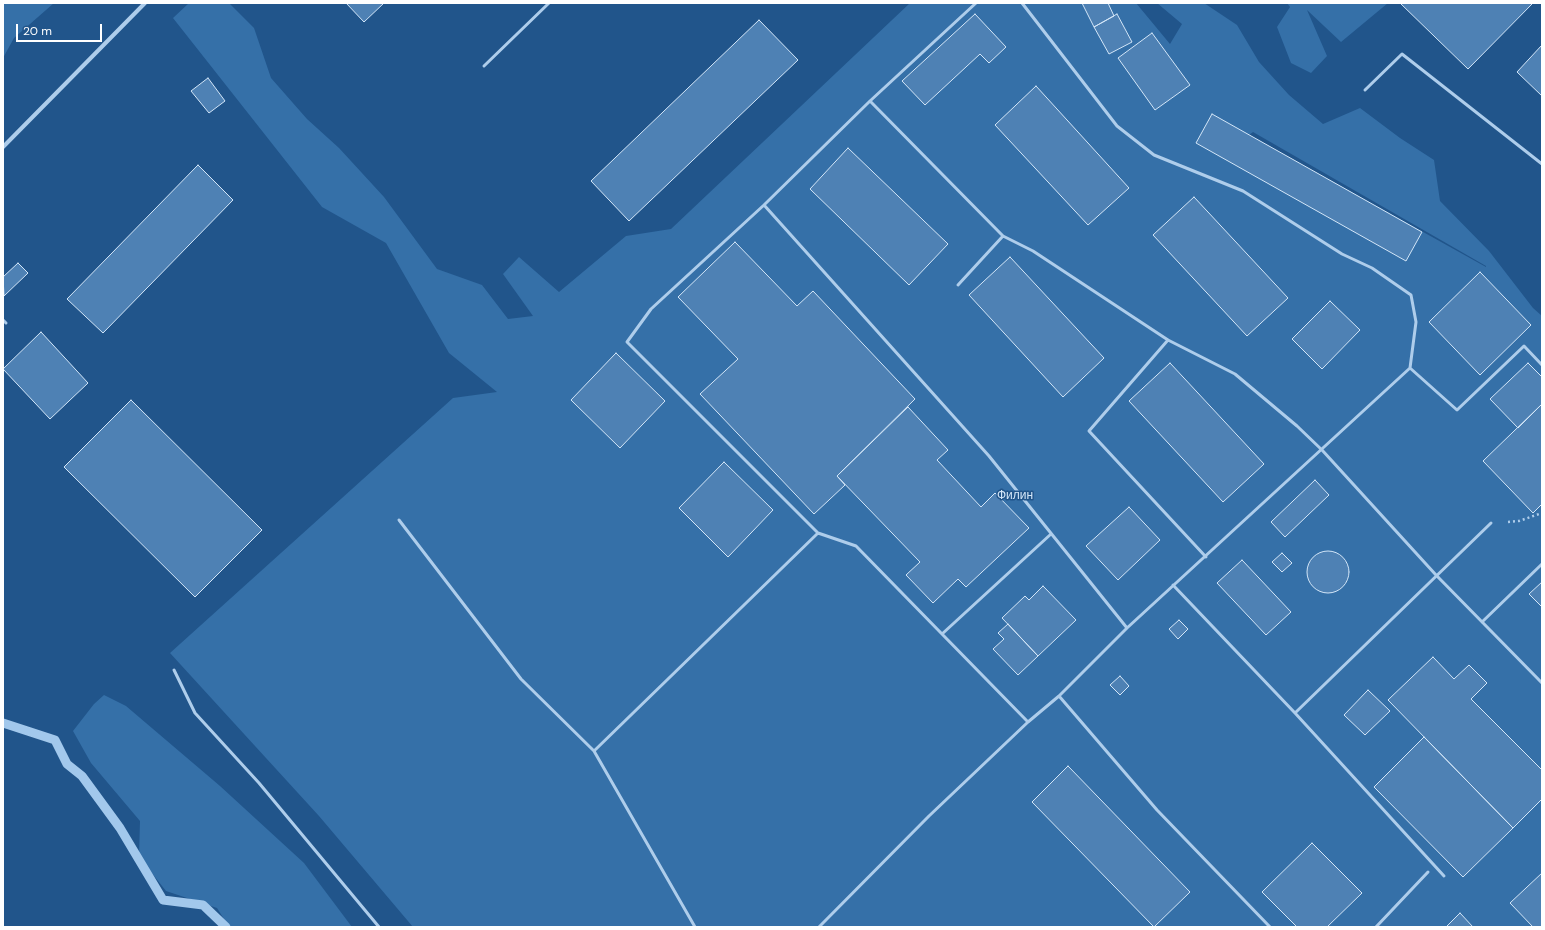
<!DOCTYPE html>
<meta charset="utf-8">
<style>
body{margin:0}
#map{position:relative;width:1545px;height:930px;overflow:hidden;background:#21558b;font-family:"DM Sans",sans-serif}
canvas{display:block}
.frame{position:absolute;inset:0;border:4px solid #fff;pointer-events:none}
.scale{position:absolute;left:16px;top:24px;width:86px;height:18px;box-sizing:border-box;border:2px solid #fff;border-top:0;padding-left:5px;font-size:12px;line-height:14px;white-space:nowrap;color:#fff;-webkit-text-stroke:3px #21558b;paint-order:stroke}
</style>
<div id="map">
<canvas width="1545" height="930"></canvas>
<div class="frame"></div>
<div class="scale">20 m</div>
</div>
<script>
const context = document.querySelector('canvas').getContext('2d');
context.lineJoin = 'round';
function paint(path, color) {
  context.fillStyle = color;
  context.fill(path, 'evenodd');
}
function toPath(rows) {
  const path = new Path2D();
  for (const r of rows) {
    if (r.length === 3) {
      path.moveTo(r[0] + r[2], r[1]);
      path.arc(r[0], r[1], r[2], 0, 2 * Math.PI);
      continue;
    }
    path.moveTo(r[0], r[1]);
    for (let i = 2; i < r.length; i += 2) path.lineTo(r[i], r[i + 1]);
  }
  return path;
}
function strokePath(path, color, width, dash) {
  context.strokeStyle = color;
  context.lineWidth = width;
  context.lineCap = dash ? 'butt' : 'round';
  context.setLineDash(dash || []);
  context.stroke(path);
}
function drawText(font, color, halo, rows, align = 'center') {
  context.font = font + ' "DM Sans",sans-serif';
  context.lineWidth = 3;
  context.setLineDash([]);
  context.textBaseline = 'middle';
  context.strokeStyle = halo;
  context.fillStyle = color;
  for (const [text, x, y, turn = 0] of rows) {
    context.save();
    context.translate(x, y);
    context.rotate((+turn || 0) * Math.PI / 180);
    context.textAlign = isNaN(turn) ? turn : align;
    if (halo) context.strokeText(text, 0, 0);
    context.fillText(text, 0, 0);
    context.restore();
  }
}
const green = toPath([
 [3,3,54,3,14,38,3,58],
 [189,3,229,3,254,28,271,78,307,119,339,148,384,197,437,269,482,285,508,319,533,316,503,274,519,257,559,292,626,236,671,229,910,3,1136,3,1170,44,1182,24,1157,3,1204,3,1237,25,1259,62,1289,95,1323,124,1360,108,1400,138,1434,160,1440,201,1489,251,1533,308,1542,316,1542,927,413,927,319,816,170,653,453,398,497,392,449,353,386,243,322,207,173,18],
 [1253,132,1486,266,1486,267,1249,135],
 [1287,3,1388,3,1341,42,1307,10,1327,56,1311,73,1291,63,1277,27,1290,7],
 [104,695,126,706,220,786,304,863,352,927,229,927,217,908,166,891,139,857,140,821,91,763,73,731,94,704]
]);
const stream = toPath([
 [3,723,55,740,67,764,82,776,120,828,163,900,203,905,226,927]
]);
const building = toPath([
 [346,3,384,3,364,22,346,3],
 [1082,3,1108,3,1114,16,1094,27,1082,3],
 [1400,3,1533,3,1468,69,1400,3],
 [975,14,1006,47,989,63,980,54,925,105,902,81,975,14],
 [1117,14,1132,42,1109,54,1094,27,1117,14],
 [759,20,798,60,629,221,591,181,759,20],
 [1152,33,1190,85,1155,110,1118,58,1152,33],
 [1542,45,1542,96,1517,72,1542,45],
 [208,78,225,101,209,113,191,91,208,78],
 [1036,86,1129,188,1088,225,995,125,1036,86],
 [1212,114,1422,232,1406,261,1196,143,1212,114],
 [848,148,948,244,909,285,810,189,848,148],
 [198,165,233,200,103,333,67,299,198,165],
 [1194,197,1288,298,1247,336,1153,235,1194,197],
 [735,242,797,306,813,291,915,399,837,476,845,485,814,514,700,394,738,359,678,297,735,242],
 [1010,257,1104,358,1063,397,969,295,1010,257],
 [18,263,28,273,4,296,3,277,18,263],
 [1480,272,1531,325,1480,375,1429,322,1480,272],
 [1330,301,1360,330,1322,369,1292,339,1330,301],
 [41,332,88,383,50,419,3,369,41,332],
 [616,353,665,401,620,448,571,400,616,353],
 [1170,363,1264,464,1223,502,1129,401,1170,363],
 [1528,363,1542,377,1542,404,1518,428,1490,399,1528,363],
 [131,400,262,530,195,597,64,467,131,400],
 [1542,404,1542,504,1533,513,1483,461,1542,404],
 [908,407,948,450,937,460,981,507,995,493,1029,528,966,587,958,579,933,603,906,575,920,562,837,476,908,407],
 [724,462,773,510,728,557,679,508,724,462],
 [1315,480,1329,495,1285,537,1271,522,1315,480],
 [1129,507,1160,540,1118,580,1086,546,1129,507],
 [1328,572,21],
 [1282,553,1292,563,1282,572,1272,562,1282,553],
 [1242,560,1291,612,1266,635,1217,583,1242,560],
 [1542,582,1542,607,1529,594,1542,582],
 [1043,586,1076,620,1038,656,1002,618,1025,596,1029,600,1043,586],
 [1179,620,1188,629,1178,639,1169,629,1179,620],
 [1008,624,1038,656,1018,675,993,649,1004,639,998,633,1008,624],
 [1433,657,1454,679,1469,665,1487,683,1471,699,1542,770,1542,799,1513,828,1388,700,1433,657],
 [1120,676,1129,686,1120,695,1110,685,1120,676],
 [1368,690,1390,711,1365,735,1344,715,1368,690],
 [1424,737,1513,828,1463,877,1374,787,1424,737],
 [1068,766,1190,892,1154,927,1032,802,1068,766],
 [1312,843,1362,893,1327,927,1297,927,1262,892,1312,843],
 [1542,873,1542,927,1533,927,1510,903,1542,873],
 [1460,913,1473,927,1446,927,1460,913]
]);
const path = toPath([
 [1508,522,1519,521,1542,513]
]);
const service = toPath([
 [1022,3,1117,126,1154,155,1243,191,1342,254,1372,268,1411,295,1416,322,1410,368],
 [484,66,549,3],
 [1365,90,1402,54,1542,164],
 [870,101,976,3],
 [764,205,989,456,1127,628],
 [1003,236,1033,251,1168,340,1235,374,1297,426,1322,450,1436,575,1542,683],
 [958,285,1003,236,870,101,764,205,651,309,627,342,818,533,856,546,1028,722],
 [3,320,6,323],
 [1168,340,1089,431,1206,557],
 [399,520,521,679,594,751,695,927],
 [1173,585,1295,713,1444,876],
 [1482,622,1542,564],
 [942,634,1051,534],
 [174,670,195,713,259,783,379,927],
 [1059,696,1157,810,1270,927],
 [1295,713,1491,523],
 [594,751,818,533],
 [819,927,929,816,1028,722,1059,696,1127,628,1410,368,1457,410,1524,346,1542,365],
 [1376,927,1428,872]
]);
const minor = toPath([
 [3,147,145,3]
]);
const parkNames = [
 ["Филин",1015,496]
];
paint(green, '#3570a8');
strokePath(stream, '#a2c8ec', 9);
paint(building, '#4e81b4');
strokePath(building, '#d3e6f8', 1);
strokePath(path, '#aecdeb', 2.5, [2, 3]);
strokePath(service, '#aecdeb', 3);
strokePath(minor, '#aecdeb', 4);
drawText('12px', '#d3e6f8', '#21558b', parkNames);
</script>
